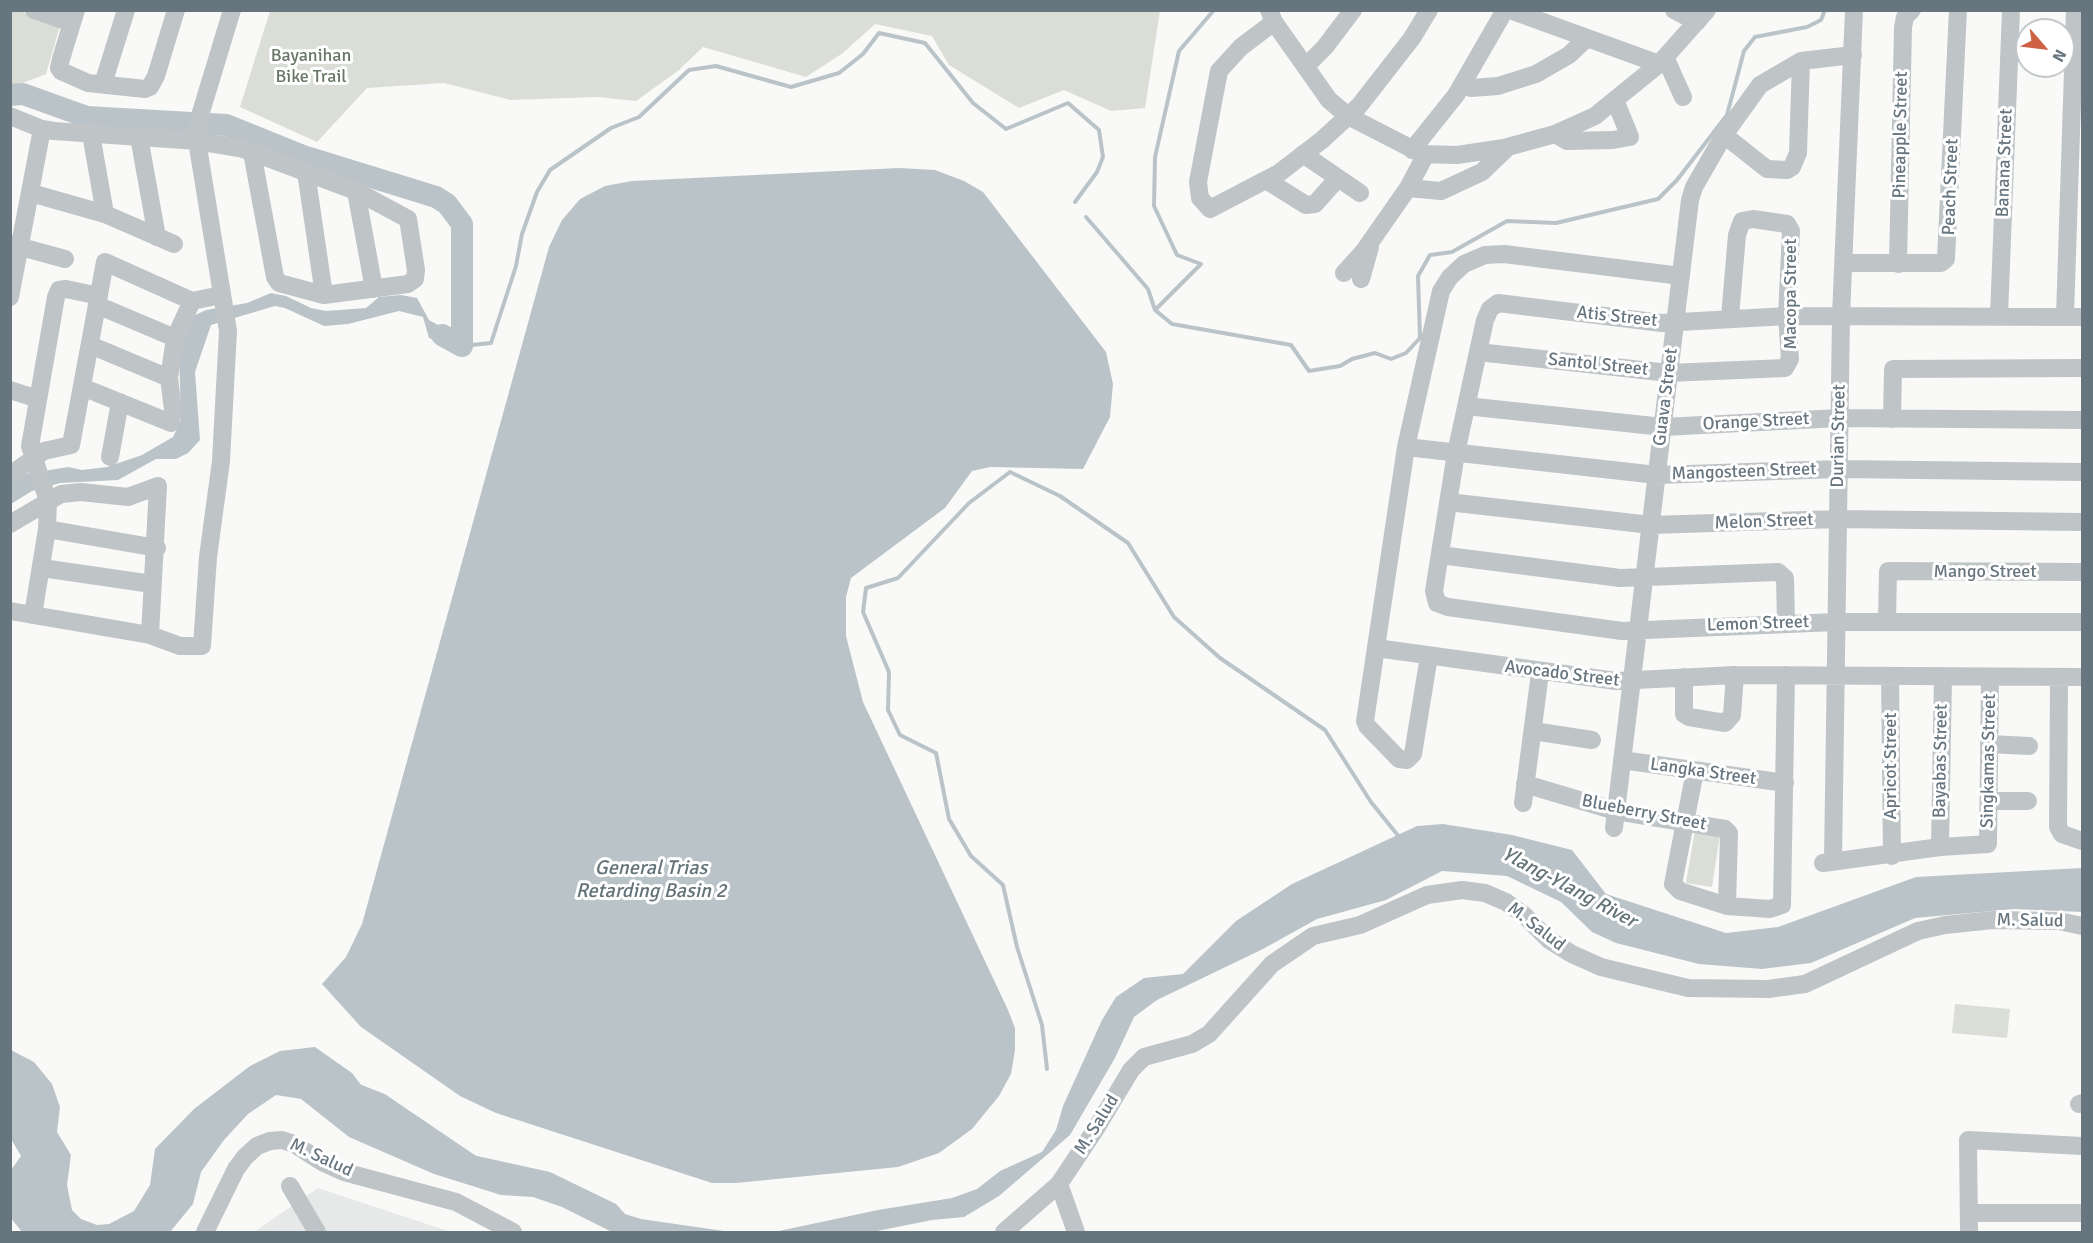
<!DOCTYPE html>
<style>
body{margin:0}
#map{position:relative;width:2093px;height:1243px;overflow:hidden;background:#f9f9f8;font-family:Signika,sans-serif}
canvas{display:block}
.frame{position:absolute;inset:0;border:12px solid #67757f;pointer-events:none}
.north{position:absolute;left:2015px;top:18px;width:60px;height:60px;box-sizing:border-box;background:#fff;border:2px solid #c2c8cc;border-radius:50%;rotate:118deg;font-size:16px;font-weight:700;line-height:24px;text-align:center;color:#67757f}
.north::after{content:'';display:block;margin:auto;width:21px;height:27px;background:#ce6043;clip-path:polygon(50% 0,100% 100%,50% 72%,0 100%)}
</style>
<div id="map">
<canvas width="2093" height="1243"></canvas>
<div class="frame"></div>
<div class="north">N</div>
</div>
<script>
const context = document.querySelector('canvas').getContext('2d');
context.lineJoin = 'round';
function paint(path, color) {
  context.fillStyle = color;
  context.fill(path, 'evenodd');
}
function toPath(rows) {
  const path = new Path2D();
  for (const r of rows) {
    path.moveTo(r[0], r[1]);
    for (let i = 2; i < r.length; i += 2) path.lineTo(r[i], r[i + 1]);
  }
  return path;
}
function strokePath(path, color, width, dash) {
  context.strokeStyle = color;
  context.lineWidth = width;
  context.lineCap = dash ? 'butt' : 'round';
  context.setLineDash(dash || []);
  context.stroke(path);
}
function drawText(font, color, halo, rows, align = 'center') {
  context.font = font + ' Signika,sans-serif';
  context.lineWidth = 6;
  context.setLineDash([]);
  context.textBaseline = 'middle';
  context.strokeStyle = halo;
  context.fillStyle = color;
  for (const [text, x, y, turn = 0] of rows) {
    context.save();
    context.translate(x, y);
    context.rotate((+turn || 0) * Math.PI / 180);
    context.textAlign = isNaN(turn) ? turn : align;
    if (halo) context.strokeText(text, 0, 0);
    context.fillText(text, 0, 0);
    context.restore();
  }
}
const built = toPath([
 [318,1188,451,1232,254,1232]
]);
const green = toPath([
 [11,11,20,11,60,26,46,74,15,86,11,86],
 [270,11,270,10,1160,11,1145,108,1111,111,1064,90,1019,108,949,65,932,36,875,24,843,53,806,77,703,47,679,70,636,101,597,97,511,100,444,83,367,88,317,142,240,107],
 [1695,830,1720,834,1712,887,1686,883],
 [1955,1004,2010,1009,2007,1038,1952,1033]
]);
const water = toPath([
 [899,168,935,170,964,181,983,192,1106,352,1113,384,1110,417,1083,469,990,467,972,471,945,508,851,578,846,597,846,636,863,702,1008,1010,1015,1028,1015,1050,1011,1074,999,1096,972,1129,939,1153,898,1167,736,1183,712,1183,496,1113,460,1096,361,1027,322,984,346,957,362,924,549,247,562,220,580,199,605,186,632,181],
 [271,293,286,296,311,308,326,311,366,308,379,297,401,295,417,298,429,320,474,345,468,352,429,338,423,317,399,311,348,324,324,326,285,308,275,306,211,325,195,372,200,440,188,453,176,459,156,459,118,480,60,483,32,491,11,504,10,485,26,474,68,467,82,470,107,467,142,455,173,437,181,420,179,352,191,317,206,310,247,303],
 [1443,824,1512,835,1572,850,1606,894,1726,933,1778,927,1916,877,2082,868,2082,912,2014,909,1915,918,1811,963,1762,969,1699,964,1616,943,1592,932,1561,902,1507,876,1442,871,1386,900,1317,919,1263,949,1157,1000,1134,1017,1115,1058,1070,1135,999,1196,964,1217,932,1220,872,1232,774,1232,878,1210,952,1198,977,1189,1000,1171,1042,1152,1056,1130,1063,1106,1102,1020,1116,997,1144,978,1183,974,1236,921,1292,884,1417,826],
 [315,1047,352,1073,377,1106,415,1139,436,1147,550,1172,616,1204,625,1214,641,1219,731,1232,612,1232,562,1207,533,1197,501,1195,434,1174,349,1137,301,1099,276,1095,248,1114,224,1140,201,1172,193,1204,170,1232,22,1232,11,1218,11,1170,21,1156,11,1139,11,1050,34,1062,52,1084,60,1107,57,1132,71,1155,67,1185,72,1210,81,1219,97,1225,109,1224,134,1211,150,1185,155,1149,194,1109,250,1066,280,1051]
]);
const stream = toPath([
 [1086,217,1148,289,1155,310,1172,324,1291,345,1309,371,1340,366,1352,359,1375,353,1391,359,1406,353,1420,338,1418,276,1430,255,1452,252,1507,221,1556,223,1658,199,1677,180,1727,115,1744,51,1755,37,1807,27,1821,20,1825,10],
 [1155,310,1201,264,1177,255,1154,206,1155,157,1179,51,1214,10],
 [471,345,491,343,516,266,522,234,537,192,550,170,611,128,639,117,689,70,716,66,791,87,839,73,863,54,879,33,925,43,973,103,1006,129,1068,103,1099,130,1103,157,1097,172,1075,202],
 [1047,1069,1042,1025,1017,947,1003,885,971,856,949,819,936,753,900,735,888,710,889,672,863,612,866,588,898,578,969,503,1010,472,1060,496,1128,543,1174,617,1220,658,1325,730,1371,802,1400,838]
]);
const river = toPath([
 [10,95,23,94,87,117,226,125,303,156,436,197,447,204,462,224,462,346,442,335],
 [347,1091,380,1104,470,1165]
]);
const minor = toPath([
 [34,10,72,23],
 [76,10,61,59,59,68,61,71,88,83,145,89,150,87,156,76,176,10],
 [1269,10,1274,22,1329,100,1348,116,1422,154,1457,155,1504,148,1555,134,1595,116,1659,64,1707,10],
 [1510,10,1659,64],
 [1674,10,1697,22],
 [1274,22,1241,47,1219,71,1198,182,1200,198,1210,209,1279,173,1322,140,1359,106,1412,38,1429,10],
 [1665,57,1683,97],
 [1306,66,1325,47,1353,10],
 [103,84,126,10],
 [1462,85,1471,88,1498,86,1536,74,1569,55,1587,38],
 [10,116,42,129,54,131,197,141,239,148,252,152,356,191,408,219,416,270,415,279,408,284,324,295,279,283,275,277,252,152],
 [91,134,105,214],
 [1555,134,1567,141,1613,140,1630,137,1615,100],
 [1724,135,1767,169,1787,170,1792,167,1798,153,1801,61],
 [139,137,157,237],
 [1412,150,1456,95,1505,10],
 [1303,154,1360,193],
 [306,172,324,295],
 [1266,180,1306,205,1315,204,1338,178],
 [1408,188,1441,191,1482,172,1508,147],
 [356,191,374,289],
 [31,193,105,214,174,244],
 [10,244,65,259],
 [1844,263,1941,263,1946,259,1958,10],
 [1898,264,1903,27,1905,17,1912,10],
 [1344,273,1364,251,1408,188,1426,154],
 [1361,279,1370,247],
 [10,297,42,129],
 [97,305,175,338],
 [1999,316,2011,10],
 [2065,316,2075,10],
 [2082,317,1787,316,1662,323,1498,303,1490,309,1485,320,1478,352,1456,453,1434,591,1437,603,1448,607,1622,631,1836,622,2082,622],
 [90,345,169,378],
 [1478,352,1669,373,1785,368,1790,359,1787,316,1791,231,1787,224,1753,219,1742,221,1737,235,1730,317],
 [82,387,171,423,173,410,169,378,175,338,192,301],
 [10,390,38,399],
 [1466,406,1663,427,1840,418,2082,420],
 [1892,419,1893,369,2082,368],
 [1406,447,1657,475,1839,469,2082,472],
 [110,457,120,402],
 [10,475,44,451,71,445,105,262,192,301,221,295],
 [1448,502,1651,525,1838,519,2082,522],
 [10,524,61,494,81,492,128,497,158,486,150,635],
 [47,529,157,548],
 [1440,555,1620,578,1778,572,1785,578,1786,624],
 [42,568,152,584],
 [10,611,150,635,180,646,202,646,208,557,221,461,228,331,197,141,201,112,232,10],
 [33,615,47,529,48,501,30,446,56,297,59,290,66,289,99,296],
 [1887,621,1888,571,2082,572],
 [1376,648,1616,681,1735,675,2082,677],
 [1429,656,1413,754,1407,760,1399,759,1367,726,1365,721,1406,447,1441,291,1450,277,1464,264,1485,255,1504,254,1681,276],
 [1890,676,1892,856],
 [1684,677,1684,714,1689,717,1725,723,1732,715,1735,675],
 [2059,677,2058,827,2062,834,2082,841],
 [1533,731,1592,740],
 [1989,744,2029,746],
 [1622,760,1785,783],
 [1695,771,1673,884,1680,891,1727,906,1770,909,1782,905,1786,675],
 [1525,784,1616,811,1725,829,1729,833,1727,906],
 [1989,801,2028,801],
 [1523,803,1540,673],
 [1614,828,1690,200,1694,187,1724,135,1760,85,1801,61,1853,55],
 [1940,847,1943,676],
 [1833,861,1841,316,1854,10],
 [1823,863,1940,847,1988,844,1990,677],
 [2079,1104,2082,1103],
 [1059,1184,1076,1232],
 [290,1186,317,1232],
 [1969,1213,2082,1213],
 [205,1232,236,1169,245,1157,257,1146,270,1141,282,1140,294,1144,322,1162,344,1172,456,1202,513,1232],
 [1004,1232,1059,1184,1097,1127,1131,1070,1144,1057,1192,1044,1209,1034,1272,964,1313,936,1360,925,1427,895,1462,890,1485,893,1506,902,1524,915,1549,940,1572,954,1601,967,1688,988,1768,989,1805,984,1918,931,1945,925,1993,920,2059,921,2082,926],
 [1969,1232,1968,1140,2082,1146]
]);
const parkNames = [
 ["Bayanihan",311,56],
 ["Bike Trail",311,77]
];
const streetNames = [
 ["Pineapple Street",1901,135,-89],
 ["Banana Street",2005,163,-88],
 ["Peach Street",1951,187,-88],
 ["Macopa Street",1791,294,-90],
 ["Atis Street",1617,317,6],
 ["Santol Street",1598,365,6],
 ["Guava Street",1666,397,-83],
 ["Orange Street",1756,422,-3],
 ["Durian Street",1839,436,-89],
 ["Mangosteen Street",1744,472,-2],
 ["Melon Street",1764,522,-2],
 ["Mango Street",1985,572],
 ["Lemon Street",1758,624,-2],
 ["Avocado Street",1562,674,7],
 ["Bayabas Street",1941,761,-89],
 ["Singkamas Street",1989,761,-89],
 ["Apricot Street",1891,766,-90],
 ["Langka Street",1703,772,8],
 ["Blueberry Street",1644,813,11],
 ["M. Salud",2030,921,1],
 ["M. Salud",1536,927,38],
 ["M. Salud",1097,1125,-58],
 ["M. Salud",321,1158,25]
];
const waterNames = [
 ["General Trias",651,869],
 ["Retarding Basin 2",651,892],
 ["Ylang-Ylang River",1569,888,28]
];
paint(built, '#e7e8e8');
paint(green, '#daded7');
paint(water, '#bac4c8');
strokePath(stream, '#bac4c8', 4);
strokePath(river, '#bac4c8', 22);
strokePath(minor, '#bfc4c7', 18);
drawText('18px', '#697866', '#fff', parkNames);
drawText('18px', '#67757f', '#fff', streetNames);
drawText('italic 20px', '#637378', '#fff', waterNames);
</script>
